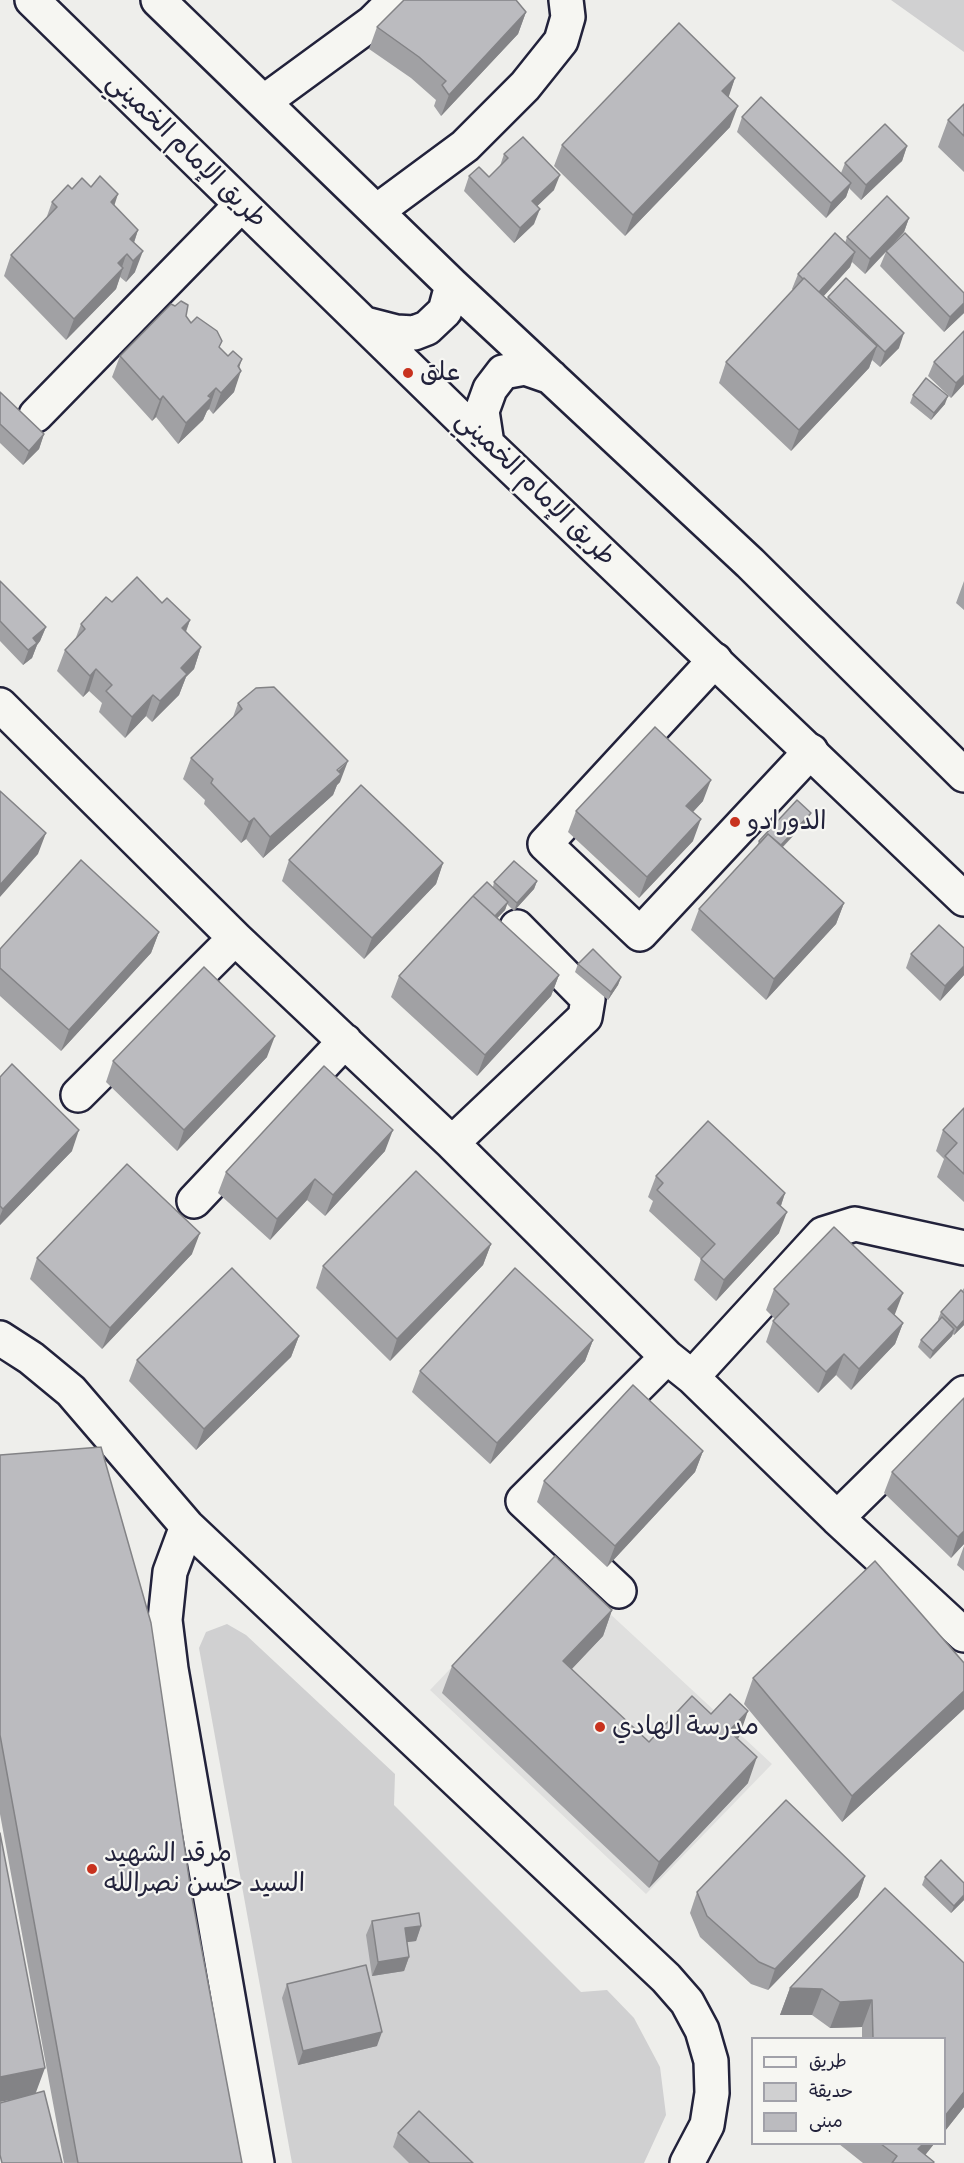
<!DOCTYPE html>
<meta charset="utf-8">
<style>
body{margin:0}
#map{position:relative;width:964px;height:2163px;overflow:hidden;background:#eeeeeb;font-family:Itim,"Playpen Sans Arabic",sans-serif}
canvas{display:block}
.legend{position:absolute;left:751px;top:2037px;width:195px;height:108px;box-sizing:border-box;background:#f6f6f2;border:2px solid #a1a1a9;margin:0;padding:8px 10px;list-style:none;font-size:18px;color:#22223b}
.legend li{display:flex;align-items:center;gap:12px;height:30px}
.legend b{width:30px;border:2px solid #a1a1a9}
</style>
<div id="map">
<canvas width="964" height="2163"></canvas>
<ul class="legend">
<li><b style="height:8px;background:#f6f6f2"></b>طريق</li>
<li><b style="height:16px;background:#d0d0d1"></b>حديقة</li>
<li><b style="height:16px;background:#bbbbbf"></b>مبنى</li>
</ul>
</div>
<script>
const context = document.querySelector('canvas').getContext('2d');
context.lineJoin = 'round';
function paint(path, color) {
  context.fillStyle = color;
  context.fill(path, 'evenodd');
}
function toPath(rows) {
  const path = new Path2D();
  for (const r of rows) {
    path.moveTo(r[0], r[1]);
    for (let i = 2; i < r.length; i += 2) path.lineTo(r[i], r[i + 1]);
  }
  return path;
}
function strokePath(path, color, width, dash) {
  context.strokeStyle = color;
  context.lineWidth = width;
  context.lineCap = dash ? 'butt' : 'round';
  context.setLineDash(dash || []);
  context.stroke(path);
}
function drawText(font, color, halo, rows, align = 'center') {
  context.font = font + ' Itim,"Playpen Sans Arabic",sans-serif';
  context.lineWidth = 4.5;
  context.setLineDash([]);
  context.textBaseline = 'middle';
  context.strokeStyle = halo;
  context.fillStyle = color;
  for (const [text, x, y, turn = 0] of rows) {
    context.save();
    context.translate(x, y);
    context.rotate((+turn || 0) * Math.PI / 180);
    context.textAlign = isNaN(turn) ? turn : align;
    if (halo) context.strokeText(text, 0, 0);
    context.fillText(text, 0, 0);
    context.restore();
  }
}
const built = toPath([
 [553,1561,772,1764,646,1894,430,1690]
]);
const green = toPath([
 [891,0,964,0,964,52],
 [227,1624,246,1635,395,1774,394,1805,581,1992,607,1990,634,2018,660,2067,666,2115,644,2163,292,2163,199,1648,206,1632]
]);
const minor = toPath([
 [265,101,373,22,395,0],
 [377,211,465,146,525,86,561,41,568,17,566,0],
 [36,415,241,205],
 [715,660,545,844,640,934,811,751],
 [0,705,235,938,452,1143,667,1357,692,1377,837,1518,964,1635],
 [78,1095,235,938],
 [452,1143,585,1017,588,999,517,927],
 [194,1201,345,1041],
 [0,1338,31,1358,71,1391,187,1526,666,1978,687,2002,702,2030,711,2061,712,2093,707,2125,687,2163],
 [692,1377,823,1234,855,1224,964,1248],
 [837,1518,964,1393],
 [187,1526,170,1572,165,1620,171,1669,257,2163],
 [619,1591,523,1501,667,1357]
]);
const highway = toPath([
 [32,0,487,444,964,899],
 [158,0,452,285,750,563,964,775],
 [365,324,396,332,414,333,427,328,445,311,452,285],
 [487,444,482,411,490,389,503,372,525,368,551,377]
]);
const wall = toPath([
 [526,12,518,34,441,116,434,106,436,100,411,78,369,49,377,27],
 [735,78,728,97,730,127,625,236,554,166,562,145],
 [964,104,964,172,938,147,948,120],
 [742,117,841,173,845,163,907,146,902,161,861,200,849,188,846,197,826,218,737,132],
 [504,154,554,190,537,206,534,224,514,243,464,191,469,176,489,177,500,166],
 [91,187,114,206,138,230,134,243,135,272,126,282,120,277,116,289,66,340,4,276,11,255,46,219,52,202,72,189],
 [909,218,904,232,887,250,964,293,964,313,944,332,880,266,886,252,865,274,852,262,850,267,823,296,827,299,828,297,899,348,880,367,872,360,869,368,791,451,719,383,726,362,793,290,792,289,798,274,845,243,847,237],
 [186,316,191,323,220,348,239,368,234,392,213,414,209,409,207,411,203,420,178,444,156,417,152,421,112,377,120,356],
 [964,331,964,384,951,398,928,376,934,362],
 [0,392,44,434,39,449,23,465,0,443],
 [913,395,945,404,931,420,910,403],
 [0,581,46,627,40,641,37,645,32,658,23,665,0,641],
 [964,581,964,610,956,603],
 [112,602,162,603,190,620,186,632,201,647,194,669,186,677,179,695,152,722,146,716,125,738,99,712,102,703,89,691,83,697,57,671,65,650,75,640,81,624],
 [238,703,340,782,337,785,333,795,263,858,246,839,241,843,204,804,205,800,183,779,191,758,233,717],
 [703,801,693,812,693,841,639,898,568,832,576,811],
 [808,820,783,847,844,903,836,924,766,1000,691,930,699,909,757,846,759,841],
 [289,860,443,863,436,884,364,959,282,881],
 [537,881,534,889,514,911,507,904,505,910,497,918,559,975,551,996,477,1076,391,997,399,976,473,896,493,887,494,882],
 [159,932,151,953,61,1051,0,996,0,949],
 [964,948,964,975,940,1001,906,968,911,954],
 [578,964,621,977,618,985,608,1000,575,972],
 [267,1057,177,1151,106,1082,113,1061],
 [0,1077,72,1151,0,1225],
 [964,1108,964,1202,937,1177,944,1159,936,1151,943,1130],
 [385,1151,325,1216,307,1200,270,1240,218,1193,226,1172],
 [656,1176,785,1193,781,1206,779,1233,716,1301,694,1280,701,1259,649,1211,653,1201,648,1197],
 [491,1244,483,1265,390,1361,316,1288,323,1266],
 [192,1254,102,1349,30,1279,37,1258],
 [964,1288,964,1325,954,1335,953,1334,952,1336,930,1359,918,1347,921,1340,939,1321,938,1319,941,1312,962,1291],
 [774,1289,894,1315,903,1323,895,1344,851,1390,836,1375,818,1393,766,1342,773,1321,775,1319,766,1310],
 [299,1336,291,1357,196,1450,129,1381,137,1360],
 [593,1340,585,1361,490,1464,412,1392,420,1371],
 [964,1398,964,1544,951,1558,884,1493,892,1472],
 [703,1451,695,1472,607,1567,537,1502,544,1481],
 [0,1455,192,1898,242,2163,64,2163,0,1814],
 [964,1546,964,1571,957,1565],
 [612,1610,603,1636,571,1669,649,1742,711,1714,739,1737,738,1739,748,1783,649,1888,442,1693,452,1666],
 [964,1663,964,1709,842,1822,744,1704,753,1678],
 [865,1876,858,1897,768,1990,751,1984,700,1937,690,1913,697,1892],
 [925,1877,964,1883,964,1900,951,1913,922,1885],
 [372,1921,421,1926,416,1941,407,1942,409,1957,404,1971,372,1976,366,1935],
 [964,1963,964,2107,945,2131,945,2038,862,2038,862,2027,830,2028,812,2015,780,2015,790,1988],
 [287,1984,377,2046,298,2065,282,1998],
 [398,2133,473,2163,409,2163,393,2147],
 [839,2144,934,2144,925,2154,934,2163,863,2163]
]);
const shadedWall = toPath([
 [526,12,518,34,441,116,449,95],
 [735,78,728,99,722,91],
 [738,106,730,127,625,236,633,215],
 [907,146,902,161,861,200,866,185],
 [560,175,554,190,527,216,532,201],
 [851,183,846,197,826,218,831,203],
 [118,194,111,216,111,202],
 [540,209,534,224,514,243,520,228],
 [909,218,904,232,865,274,870,259],
 [138,230,131,251,126,255,121,270,123,268,116,289,66,340,74,319,118,263,130,239],
 [143,251,135,272,126,282,133,261],
 [855,252,850,267,813,308,818,293],
 [964,303,964,313,944,332,950,317],
 [904,333,899,348,880,367,885,352],
 [877,346,869,368,791,451,799,430],
 [242,359,236,377,241,371,234,392,213,414,221,393],
 [964,375,964,384,951,398,956,383],
 [216,388,209,409,207,411,203,420,178,444,186,423],
 [163,396,156,417,152,421,160,400],
 [948,396,945,404,931,420,934,413],
 [44,434,39,449,23,465,29,451],
 [190,620,182,641,182,628],
 [46,627,40,641,37,645,32,658,23,665,33,638],
 [201,647,194,669,186,677,179,695,152,722,160,701,181,668],
 [96,669,89,691,83,697,90,676],
 [153,695,146,716,125,738,132,717],
 [348,761,340,782,337,785,333,795,263,858,270,837],
 [711,780,703,801,679,827,686,806],
 [811,813,808,820,769,861,772,854],
 [254,818,246,839,241,843,249,822],
 [701,819,693,841,639,898,647,877],
 [46,833,38,854,0,897,0,885],
 [443,863,436,884,364,959,372,938],
 [537,881,534,889,514,911,517,903],
 [508,902,505,910,490,926,493,919],
 [844,903,836,924,766,1000,774,979],
 [159,932,151,953,61,1051,69,1030],
 [964,966,964,975,940,1001,945,986],
 [559,975,551,996,477,1076,485,1055],
 [621,977,618,985,608,1000,611,992],
 [275,1036,267,1057,177,1151,184,1130],
 [79,1130,72,1151,0,1225,0,1216,3,1209],
 [393,1130,385,1151,325,1216,333,1195],
 [315,1179,307,1200,270,1240,277,1219],
 [785,1193,778,1214,777,1203],
 [787,1212,779,1233,716,1301,724,1280],
 [200,1233,192,1254,102,1349,110,1328],
 [491,1244,483,1265,390,1361,397,1339],
 [903,1293,895,1314,880,1330,888,1309],
 [964,1320,964,1325,954,1335,957,1328],
 [903,1323,895,1344,851,1390,859,1369],
 [954,1329,952,1336,930,1359,933,1351],
 [299,1336,291,1357,196,1450,204,1429],
 [593,1340,585,1361,490,1464,497,1443],
 [844,1354,836,1375,818,1393,826,1372],
 [703,1451,695,1472,607,1567,615,1546],
 [964,1531,964,1544,951,1558,958,1537],
 [612,1610,603,1636,554,1688,563,1661],
 [964,1691,964,1709,842,1822,852,1796],
 [748,1711,739,1737,720,1757,729,1731],
 [757,1757,748,1783,649,1888,659,1862],
 [865,1876,858,1897,768,1990,775,1969],
 [964,1895,964,1900,951,1913,954,1906],
 [421,1926,416,1941,400,1943,405,1928],
 [409,1957,404,1971,372,1976,378,1962],
 [790,1988,822,1989,812,2015,780,2015],
 [872,2000,862,2027,830,2028,840,2002],
 [382,2032,377,2046,298,2065,303,2051],
 [45,2068,35,2095,0,2102,0,2077],
 [964,2092,964,2107,945,2131,945,2116],
 [923,2144,934,2144,919,2163,918,2149]
]);
const building = toPath([
 [404,0,516,0,526,12,449,95,442,85,446,81,419,57,377,27,404,0],
 [679,23,735,78,722,91,738,106,633,215,562,145,679,23],
 [761,97,851,183,831,203,742,117,761,97],
 [964,104,964,136,948,120,964,104],
 [885,124,907,146,866,185,845,163,885,124],
 [523,137,560,175,532,201,540,209,520,228,469,176,479,167,489,177,508,158,504,154,523,137],
 [100,176,118,194,111,202,138,230,130,239,143,251,133,261,127,254,118,263,123,268,74,319,11,255,57,207,52,202,68,185,72,189,82,178,91,187,100,176],
 [887,196,909,218,870,259,847,237,887,196],
 [835,233,855,252,819,292,804,278,803,279,798,274,835,233],
 [905,233,964,293,964,303,950,317,886,251,905,233],
 [804,278,877,346,799,430,726,362,804,278],
 [846,278,904,333,885,352,828,297,846,278],
 [181,301,188,305,186,316,191,323,197,317,217,331,222,341,219,347,228,356,233,351,242,359,238,366,241,371,221,393,216,388,208,396,211,398,186,423,163,396,160,400,120,356,171,304,175,306,181,301],
 [964,331,964,375,956,383,934,362,964,331],
 [926,378,948,396,934,413,913,395,926,378],
 [0,392,44,434,29,451,0,424,0,392],
 [137,577,162,603,167,598,190,620,182,628,201,647,181,668,187,674,160,701,153,695,132,717,106,691,112,685,96,669,90,676,65,650,85,629,81,624,106,597,112,602,137,577],
 [0,581,46,627,33,638,37,643,28,650,0,621,0,581],
 [274,687,348,761,337,770,341,774,270,837,254,818,249,822,211,783,213,779,191,758,242,709,238,703,256,688,274,687],
 [655,727,711,780,686,806,701,819,647,877,576,811,655,727],
 [361,785,443,863,372,938,289,860,361,785],
 [0,791,46,833,0,885,0,791],
 [797,800,811,813,781,845,768,834,760,843,759,841,797,800],
 [768,834,844,903,774,979,699,909,768,834],
 [81,860,159,932,69,1030,0,968,0,949,81,860],
 [514,861,537,881,517,903,494,882,514,861],
 [487,882,508,902,495,916,473,896,487,882],
 [473,896,559,975,485,1055,399,976,473,896],
 [939,925,964,948,964,966,945,986,911,954,939,925],
 [593,949,621,977,611,992,578,964,593,949],
 [204,967,275,1036,184,1130,113,1061,204,967],
 [12,1064,79,1130,3,1209,0,1206,0,1077,12,1064],
 [324,1066,393,1130,333,1195,315,1179,277,1219,226,1172,324,1066],
 [964,1108,964,1174,945,1156,957,1143,943,1130,964,1108],
 [708,1121,785,1193,777,1203,787,1212,724,1280,701,1259,715,1244,657,1190,663,1183,656,1176,708,1121],
 [127,1164,200,1233,110,1328,37,1258,127,1164],
 [416,1171,491,1244,397,1339,323,1266,416,1171],
 [834,1227,903,1293,888,1309,903,1323,859,1369,844,1354,826,1372,773,1321,789,1304,774,1289,834,1227],
 [232,1268,299,1336,204,1429,137,1360,232,1268],
 [515,1268,593,1340,497,1443,420,1371,515,1268],
 [961,1290,964,1293,964,1320,957,1328,941,1312,961,1290],
 [942,1317,954,1329,933,1351,921,1340,942,1317],
 [633,1385,703,1451,615,1546,544,1481,633,1385],
 [964,1398,964,1531,958,1537,892,1472,964,1398],
 [101,1447,151,1623,192,1898,242,2163,78,2163,0,1735,0,1455,101,1447],
 [555,1556,612,1610,563,1661,649,1742,692,1696,711,1714,730,1694,748,1711,729,1731,757,1757,659,1862,452,1666,555,1556],
 [875,1561,964,1663,964,1691,852,1796,753,1678,875,1561],
 [786,1800,865,1876,775,1969,759,1962,707,1916,697,1892,786,1800],
 [0,1833,45,2068,0,2077,0,1833],
 [941,1860,964,1883,964,1895,954,1906,925,1877,941,1860],
 [885,1888,964,1963,964,2092,945,2116,945,2038,873,2038,872,2000,840,2002,822,1989,790,1988,885,1888],
 [419,1913,421,1926,405,1928,409,1957,378,1962,372,1921,419,1913],
 [366,1965,382,2032,303,2051,287,1984,366,1965],
 [44,2091,62,2163,2,2163,0,2155,0,2103,44,2091],
 [419,2111,473,2163,430,2163,398,2133,419,2111],
 [881,2144,923,2144,918,2149,934,2162,933,2163,892,2163,897,2156,881,2144]
]);
const markers = [
 [408,373,6,"#c8321e"],
 [735,822,6,"#c8321e"],
 [600,1727,6,"#c8321e"],
 [92,1869,6,"#c8321e"]
];
const streetNames = [
 ["طريق الإمام الخميني",186,151,44],
 ["طريق الإمام الخميني",535,489,44]
];
const poiNames = [
 ["علق",420,373],
 ["الدورادو",747,822],
 ["مدرسة الهادي",612,1727],
 ["مرقد الشهيد",104,1854],
 ["السيد حسن نصرالله",104,1884]
];
paint(built, '#dfdfde');
paint(green, '#d0d0d1');
strokePath(minor, '#22223b', 38);
strokePath(highway, '#22223b', 38);
strokePath(minor, '#f6f6f2', 33);
strokePath(highway, '#f6f6f2', 33);
paint(wall, '#a1a1a4');
paint(shadedWall, '#838386');
paint(building, '#bbbbbf');
strokePath(building, '#838386', 1.5);
for (const [x, y, r, color] of markers) {
  const dot = new Path2D();
  dot.arc(x, y, r, 0, 2 * Math.PI);
  context.fillStyle = color;
  context.fill(dot);
  strokePath(dot, '#f6f6f2', 2);
}
drawText('26px', '#22223b', '#f6f6f2', streetNames);
drawText('26px', '#22223b', '#f6f6f2', poiNames, 'left');
</script>
